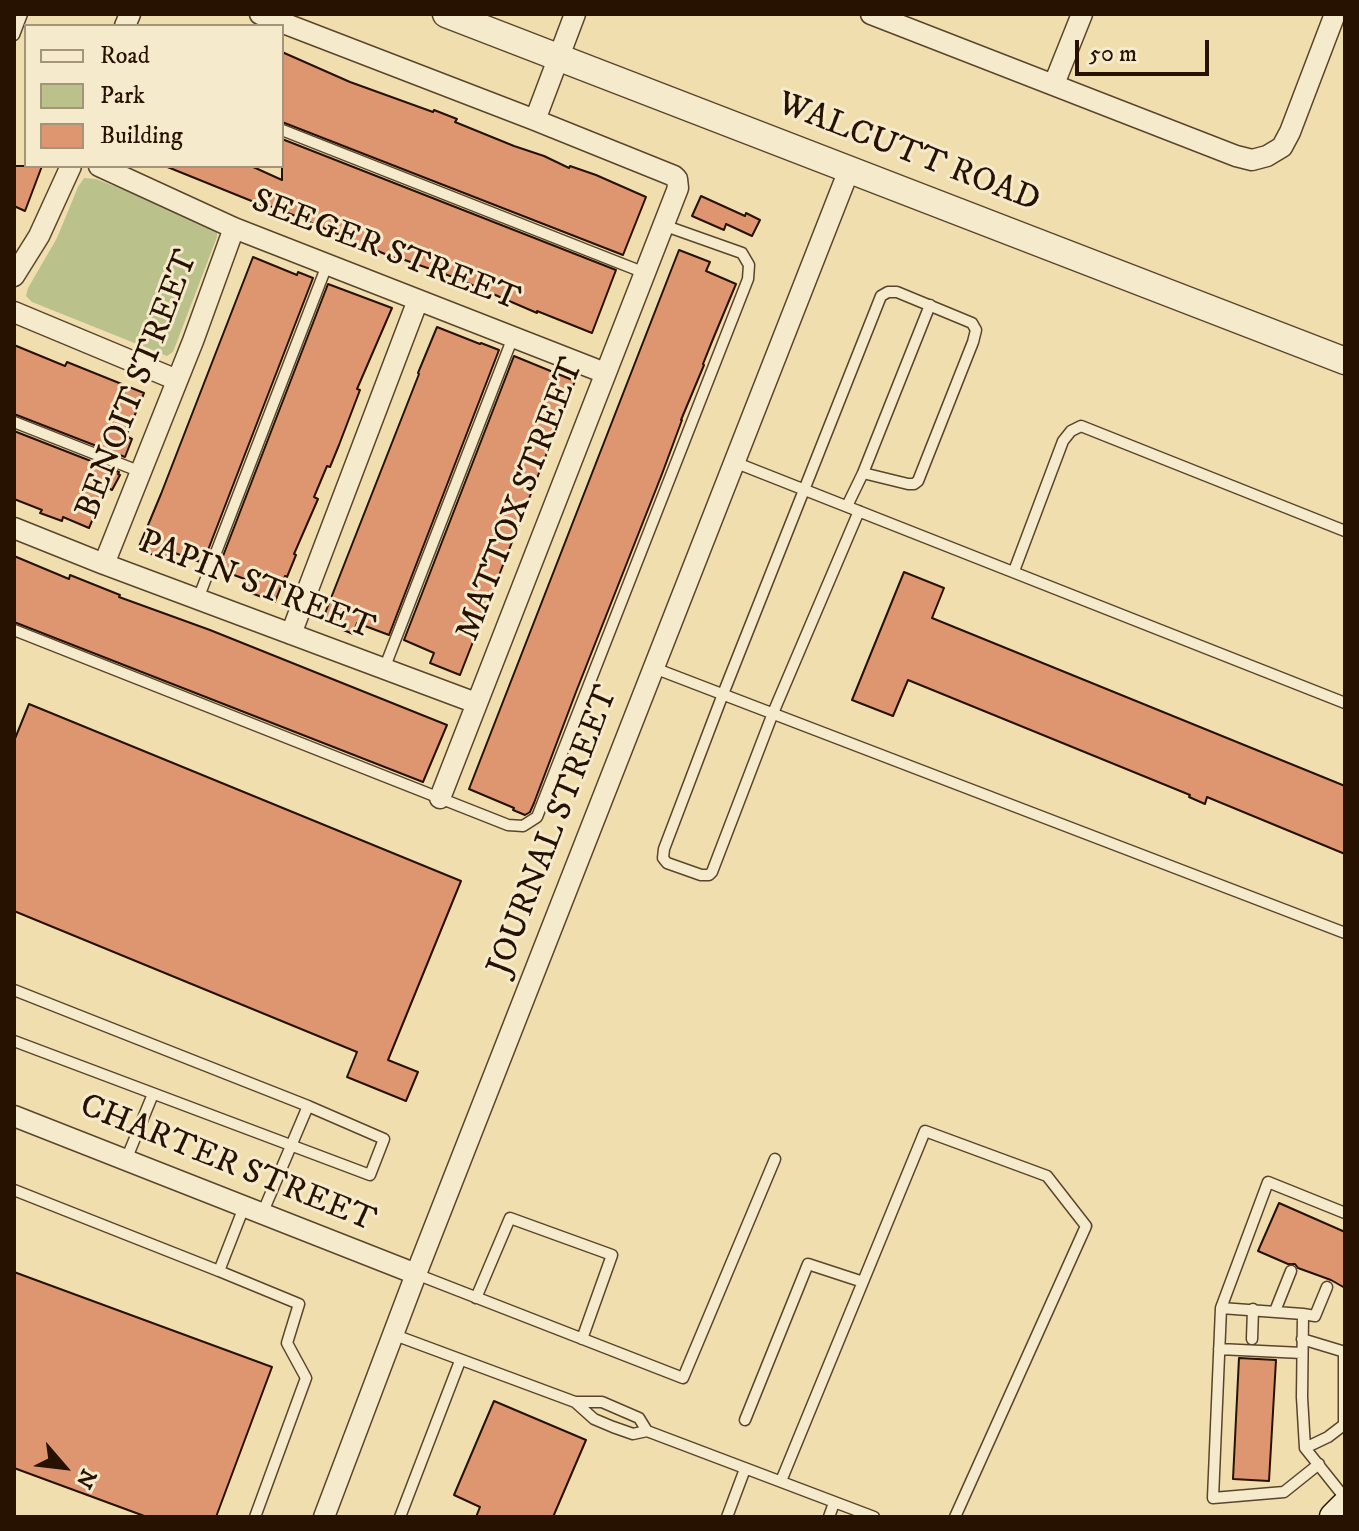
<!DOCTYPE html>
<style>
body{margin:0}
#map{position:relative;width:1359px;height:1531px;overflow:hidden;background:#f0deaf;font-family:"IM FELL DW Pica",serif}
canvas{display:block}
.frame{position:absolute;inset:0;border:16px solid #271201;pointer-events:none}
.legend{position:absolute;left:24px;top:24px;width:260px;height:144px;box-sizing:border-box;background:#f5eacb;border:2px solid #a3947a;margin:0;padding:10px 14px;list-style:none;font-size:24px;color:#271201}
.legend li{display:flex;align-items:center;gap:16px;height:40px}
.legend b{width:40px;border:2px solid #a3947a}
.north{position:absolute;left:24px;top:1427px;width:80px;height:80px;-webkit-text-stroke:6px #f5eacb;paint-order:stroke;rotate:118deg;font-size:22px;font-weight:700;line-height:32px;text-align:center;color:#271201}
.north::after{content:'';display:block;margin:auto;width:28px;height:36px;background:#271201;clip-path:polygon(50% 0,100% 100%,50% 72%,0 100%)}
.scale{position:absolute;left:1075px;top:40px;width:134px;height:36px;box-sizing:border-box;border:4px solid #271201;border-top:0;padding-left:10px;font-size:24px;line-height:28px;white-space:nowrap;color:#271201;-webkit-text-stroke:6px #f5eacb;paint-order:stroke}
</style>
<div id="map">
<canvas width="1359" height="1531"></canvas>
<div class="frame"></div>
<ul class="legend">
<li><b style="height:10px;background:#f5eacb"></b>Road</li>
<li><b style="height:22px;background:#bbc18a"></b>Park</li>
<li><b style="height:22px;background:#dd9670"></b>Building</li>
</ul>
<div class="north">N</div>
<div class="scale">50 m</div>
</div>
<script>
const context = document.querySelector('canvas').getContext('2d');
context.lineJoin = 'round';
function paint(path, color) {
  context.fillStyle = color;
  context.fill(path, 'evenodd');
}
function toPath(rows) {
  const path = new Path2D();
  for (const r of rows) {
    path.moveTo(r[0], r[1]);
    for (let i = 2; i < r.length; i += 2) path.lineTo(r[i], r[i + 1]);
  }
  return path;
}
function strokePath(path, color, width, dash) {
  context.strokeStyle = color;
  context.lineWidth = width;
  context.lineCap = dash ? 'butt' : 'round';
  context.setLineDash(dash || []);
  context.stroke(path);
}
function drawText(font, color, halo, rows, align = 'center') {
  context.font = font + ' "IM FELL DW Pica",serif';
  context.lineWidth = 6;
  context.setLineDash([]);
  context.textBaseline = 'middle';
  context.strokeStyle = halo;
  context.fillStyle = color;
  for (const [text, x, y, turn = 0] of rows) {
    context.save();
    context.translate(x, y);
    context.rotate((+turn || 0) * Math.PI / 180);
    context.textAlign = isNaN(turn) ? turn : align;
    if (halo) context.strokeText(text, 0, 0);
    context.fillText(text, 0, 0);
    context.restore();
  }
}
const green = toPath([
 [84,178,96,179,211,224,217,230,217,237,173,352,167,356,32,302,26,296,28,288,57,238,78,187]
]);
const building = toPath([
 [282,52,350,82,433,112,434,110,457,119,455,122,514,146,544,156,569,168,570,166,596,175,646,197,623,255,282,122,282,52],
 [282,139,616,270,592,333,537,311,537,313,456,278,399,258,399,260,293,215,264,204,264,206,165,166,251,166,282,180,282,139],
 [14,166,42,166,25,211,14,206,14,166],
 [701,196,745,216,746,213,760,220,752,236,726,224,724,230,692,216,701,196],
 [679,250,710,262,706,271,736,284,713,339,703,364,704,365,681,420,682,420,662,474,576,692,534,803,530,812,525,815,513,810,514,808,469,789,679,250],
 [253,257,297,275,298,272,313,278,203,563,172,552,169,561,138,549,161,494,253,257],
 [328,284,392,308,357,389,360,390,339,445,330,467,327,466,314,497,318,499,294,554,296,555,287,577,285,576,275,602,246,591,250,581,218,569,328,284],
 [437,327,480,344,481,343,499,350,389,635,357,623,353,634,322,621,419,374,418,373,437,327],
 [14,345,65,366,67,362,144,393,126,436,132,439,125,457,14,414,14,345],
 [514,356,575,381,460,675,430,663,434,653,404,640,514,356],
 [14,431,119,472,118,474,120,475,112,490,106,487,89,528,63,517,62,521,40,513,42,510,14,499,14,431],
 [14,556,69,579,70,575,120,595,119,597,210,630,447,725,423,782,14,622,14,556],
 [904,572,944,588,932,618,1345,786,1345,854,1207,797,1205,804,1189,797,1190,795,908,680,893,716,852,700,904,572],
 [29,704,461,881,388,1060,418,1072,406,1101,347,1077,357,1052,14,911,14,741,29,704],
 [1279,1203,1345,1232,1345,1288,1331,1280,1298,1268,1295,1264,1288,1264,1258,1251,1279,1203],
 [14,1272,272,1367,216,1517,147,1517,14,1468,14,1272],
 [1239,1358,1276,1360,1269,1481,1233,1479,1239,1358],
 [494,1401,586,1440,553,1517,476,1517,480,1507,454,1495,494,1401]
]);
const service = toPath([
 [14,35,22,14],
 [282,130,645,273],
 [14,422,141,472],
 [734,462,1345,703],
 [863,473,930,305],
 [847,506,863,473,908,484,914,484,918,481,973,342,976,330,972,323,897,292,888,292,881,296,723,694,664,849,663,858,667,863,701,875,709,875,712,872,773,713,859,511],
 [1014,571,1063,441,1071,431,1081,426,1345,531],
 [198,599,327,265],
 [14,630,508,825,523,826,537,817,748,279,749,265,742,253,663,225],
 [654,668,1345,933],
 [384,669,513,337],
 [14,990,308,1106,262,1214],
 [14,1041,370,1175,384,1139,308,1106],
 [126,1160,153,1094],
 [14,1190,219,1271,244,1207],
 [1345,1213,1268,1182,1221,1308,1303,1314,1302,1397,1305,1448,1345,1498],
 [219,1271,299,1304,287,1343,306,1378,255,1517],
 [416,1274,683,1378,775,1159],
 [476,1298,510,1218,612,1255,582,1339],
 [1221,1308,1213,1498,1284,1492,1319,1464],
 [1275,1311,1291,1271],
 [1303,1314,1315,1316,1327,1287],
 [392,1334,575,1402,602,1402,639,1418,647,1431,633,1434,613,1427,594,1419,575,1402],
 [1252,1339,1253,1309],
 [1302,1339,1345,1352],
 [1219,1349,1302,1353],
 [1344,1352,1344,1425],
 [745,1420,808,1264,863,1282],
 [647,1431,874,1517],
 [1305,1448,1328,1437,1345,1424],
 [781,1481,925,1131,1047,1176,1086,1226,955,1517],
 [400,1517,460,1361],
 [727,1517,745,1469],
 [829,1517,834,1503]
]);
const minor = toPath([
 [260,14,535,120,674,176,677,179,678,188,440,798],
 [871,14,1236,156,1252,160,1267,156,1282,147,1290,132,1335,14],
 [125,26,130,14],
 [1054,84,1082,14],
 [535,120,575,14],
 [99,166,234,228,605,373],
 [14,276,39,236,71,166],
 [14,312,177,380],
 [14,528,104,564,476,703],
 [104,564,193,341,234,228],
 [291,634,418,300],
 [14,1116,416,1274],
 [324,1517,416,1274,849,170]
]);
const tertiary = toPath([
 [446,14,1345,361]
]);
const secondary = toPath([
 [1334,1517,1345,1506]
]);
const streetNames = [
 ["WALCUTT ROAD",908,154,21],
 ["SEEGER STREET",385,252,21],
 ["BENOIT STREET",139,385,-69],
 ["MATTOX STREET",522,500,-69],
 ["PAPIN STREET",256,587,21],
 ["JOURNAL STREET",555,831,-69],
 ["CHARTER STREET",227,1165,22]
];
paint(green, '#bbc18a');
paint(building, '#dd9670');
strokePath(building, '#271201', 2);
strokePath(service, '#59452c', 13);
strokePath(minor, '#59452c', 23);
strokePath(tertiary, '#59452c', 29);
strokePath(secondary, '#271201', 31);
strokePath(service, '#f5eacb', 10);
strokePath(minor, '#f5eacb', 20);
strokePath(tertiary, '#f5eacb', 26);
strokePath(secondary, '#f5eacb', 28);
drawText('34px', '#271201', '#f5eacb', streetNames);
</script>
